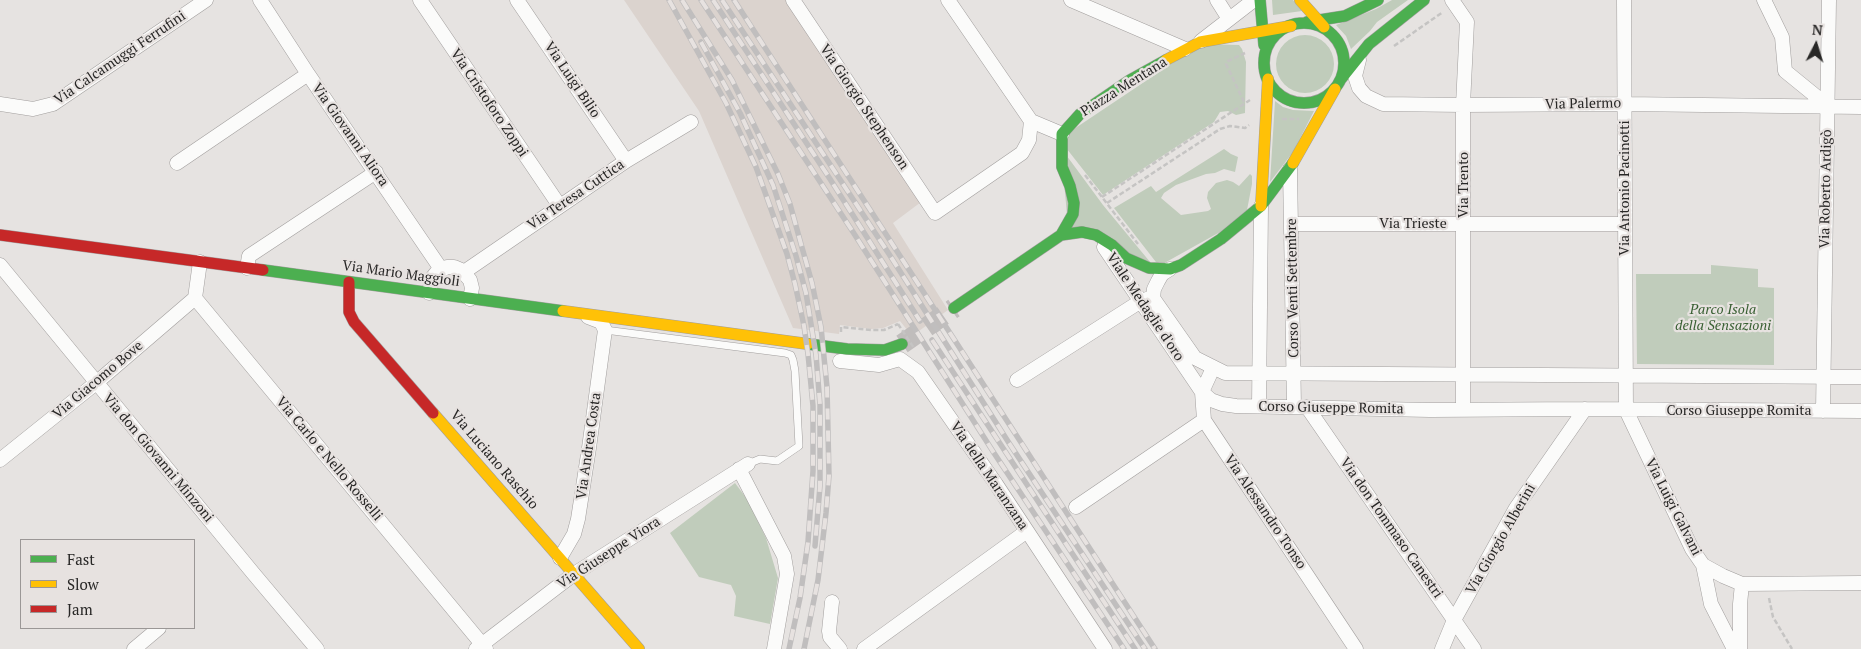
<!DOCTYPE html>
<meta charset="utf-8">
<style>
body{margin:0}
#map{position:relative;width:1861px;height:649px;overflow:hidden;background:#e6e3e1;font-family:"PT Serif",serif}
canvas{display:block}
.legend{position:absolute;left:20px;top:539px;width:175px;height:90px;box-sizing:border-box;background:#e7e2e0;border:1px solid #9b9796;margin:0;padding:6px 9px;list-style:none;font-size:15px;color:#282726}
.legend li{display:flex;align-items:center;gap:10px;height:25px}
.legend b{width:25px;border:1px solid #9b9796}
.north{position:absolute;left:1791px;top:20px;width:50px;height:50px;-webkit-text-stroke:4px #e7e2e0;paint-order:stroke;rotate:5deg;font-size:14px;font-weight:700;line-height:20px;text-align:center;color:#282726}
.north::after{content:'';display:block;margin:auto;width:18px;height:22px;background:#282726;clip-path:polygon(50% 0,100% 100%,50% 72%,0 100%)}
</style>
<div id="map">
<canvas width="1861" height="649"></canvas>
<ul class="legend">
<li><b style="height:6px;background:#4caf50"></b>Fast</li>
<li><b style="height:6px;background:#ffc107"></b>Slow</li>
<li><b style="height:6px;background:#c62828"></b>Jam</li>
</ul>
<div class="north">N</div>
</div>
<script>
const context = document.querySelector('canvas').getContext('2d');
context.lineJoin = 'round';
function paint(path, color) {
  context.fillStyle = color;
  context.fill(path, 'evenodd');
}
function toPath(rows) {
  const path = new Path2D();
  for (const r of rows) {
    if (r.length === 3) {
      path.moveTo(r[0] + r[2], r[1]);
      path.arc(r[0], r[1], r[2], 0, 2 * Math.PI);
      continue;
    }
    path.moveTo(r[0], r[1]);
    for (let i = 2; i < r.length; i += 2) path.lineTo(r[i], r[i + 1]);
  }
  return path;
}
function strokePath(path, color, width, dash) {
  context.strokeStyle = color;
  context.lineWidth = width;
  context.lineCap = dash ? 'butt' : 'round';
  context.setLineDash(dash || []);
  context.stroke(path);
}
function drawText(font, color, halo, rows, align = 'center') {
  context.font = font + ' "PT Serif",serif';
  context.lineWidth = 4.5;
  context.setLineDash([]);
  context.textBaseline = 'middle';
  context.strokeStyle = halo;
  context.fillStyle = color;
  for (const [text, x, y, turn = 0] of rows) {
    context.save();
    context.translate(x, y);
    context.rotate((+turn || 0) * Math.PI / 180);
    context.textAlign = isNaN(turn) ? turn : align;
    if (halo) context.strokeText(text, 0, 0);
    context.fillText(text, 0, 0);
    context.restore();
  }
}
const built = toPath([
 [624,0,786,0,921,202,893,223,948,310,912,336,900,321,883,328,871,329,840,325,839,334,793,328,699,111]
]);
const green = toPath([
 [1272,0,1293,0,1302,11,1273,15],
 [1392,0,1408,0,1377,22,1370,31,1351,49,1346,36,1336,25,1376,9],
 [1305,64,29],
 [1201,44,1239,45,1242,49,1246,62,1245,113,1236,115,1228,111,1220,112,1214,122,1103,195,1063,144,1065,135],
 [1275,101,1283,107,1293,110,1314,111,1293,152,1270,182],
 [1061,148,1103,205,1155,268,1068,226],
 [1224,149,1231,154,1238,157,1235,172,1224,169,1215,173,1206,174,1176,185,1164,193,1161,198,1181,215,1208,211,1211,209,1207,198,1208,192,1216,183,1227,180,1233,182,1239,186,1250,174,1252,176,1252,184,1247,210,1220,232,1159,266,1114,208,1151,186,1156,192],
 [1711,265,1758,269,1758,287,1774,288,1774,365,1637,364,1636,274,1711,274],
 [735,483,747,499,766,538,778,578,770,624,734,616,736,596,731,585,699,577,670,533]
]);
const secondaryTunnel = toPath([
 [902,344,954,308]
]);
const path = toPath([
 [1394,46,1443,12],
 [1244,102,1226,64,1228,61,1245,53],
 [1282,119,1299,119],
 [1085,175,1138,244],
 [1102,197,1250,100],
 [1107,203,1220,129,1230,126,1245,128,1249,125],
 [841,332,841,327,871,330,884,330,898,324],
 [1769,598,1773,617,1792,649]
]);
const lane = toPath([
 [605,330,785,353,791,355,793,360,795,371,799,446,777,461,760,459,748,464]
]);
const street = toPath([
 [260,0,308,74,441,269],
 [420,0,559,205],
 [517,0,626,161],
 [793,0,935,213,1022,153,1029,140,1031,121],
 [948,0,1031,121,1062,134],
 [1071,0,1185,49],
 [1217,0,1229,19],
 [1452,0,1467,22,1463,105,1463,410],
 [1624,0,1626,410,1692,549,1703,565,1723,576,1742,584,1861,583],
 [1764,0,1782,37,1785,71,1828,106],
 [1201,41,1254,0],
 [1359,60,1355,76,1359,88,1366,96,1383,104,1463,105,1625,104,1861,107],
 [0,104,33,109,53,104,206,0],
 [177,163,308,74],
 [1290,169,1294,406],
 [1292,224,1624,224],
 [1104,247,1202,392,1211,400,1222,404,1236,406,1430,410,1585,409,1861,411],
 [200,262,195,298,486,649],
 [0,265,253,573,317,649],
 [247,268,249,256,376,172],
 [1170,269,1162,274,1158,281,1154,289,1153,298,1195,358,1225,373,1861,377],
 [464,272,626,161,691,122],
 [429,293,432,278,436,273,447,267,454,267,461,270,470,280,472,288,470,299],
 [840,361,879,365,900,359,918,372,996,484,1105,649],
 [1213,368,1202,392,1204,420,1356,649],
 [1017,380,1141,301,1150,298],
 [1259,406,1261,206],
 [1307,407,1474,649],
 [1823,411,1829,0],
 [0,460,96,383,195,298],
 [739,469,784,556,787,574,774,649],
 [1076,507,1204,420],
 [560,558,574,534,578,519,589,448,605,330,601,322,588,317],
 [1703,565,1711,604,1734,649],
 [832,602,829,631,830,637,840,649],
 [134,649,159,628],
 [476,649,574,574,748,464],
 [864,649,1027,531],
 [1442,649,1454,620,1516,508,1585,409],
 [1740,649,1740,604,1742,584]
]);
const fast = toPath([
 [1260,0,1264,45],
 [1307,22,1345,16,1378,0],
 [1304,63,40],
 [1341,79,1369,44,1424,0],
 [1061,235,1082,232,1096,235,1112,245,1126,258,1149,268,1170,269,1181,265,1221,239,1261,206,1293,163],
 [263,270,563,311],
 [954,308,1061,235,1073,214,1074,203,1070,186,1062,167,1062,134,1080,114,1130,80,1166,60],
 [808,344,847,349,885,350,902,344]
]);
const slow = toPath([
 [1300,0,1324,27],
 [1166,60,1200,42,1291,26],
 [1293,163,1335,89],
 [1261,206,1268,79],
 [563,311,808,344],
 [433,413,639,649]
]);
const jam = toPath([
 [0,235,263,270],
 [349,282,349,312,354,322,433,413]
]);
const rail = toPath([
 [669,0,726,103,756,167,787,254,795,284,804,326,808,354,813,406,813,471,808,542,800,598,789,649],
 [682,0,732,80,778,174,790,204,801,244,812,283,821,327,827,387,829,476,826,513,818,580,804,649],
 [701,0,853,232,994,453,1124,649],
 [713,0,830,179,920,321],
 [722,0,889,254,1009,443,1145,649],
 [734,0,1155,649],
 [701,42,740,113,773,185,796,256,806,293,816,355,820,405,820,486,815,546],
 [932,340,1135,649]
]);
const pathBridge = toPath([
 [898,324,914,348]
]);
const streetNames = [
 ["Via Calcamuggi Ferrufini",120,58,-34],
 ["Via Luigi Bilio",572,80,56],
 ["Piazza Mentana",1124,87,-32],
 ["Via Cristoforo Zoppi",489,103,56],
 ["Via Palermo",1583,104,-1],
 ["Via Giorgio Stephenson",864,107,56],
 ["Via Giovanni Aliora",350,135,55],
 ["Via Trento",1464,185,-90],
 ["Via Antonio Pacinotti",1625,188,-90],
 ["Via Roberto Ardigò",1826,189,-89],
 ["Via Teresa Cuttica",576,195,-34],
 ["Via Trieste",1413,224],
 ["Via Mario Maggioli",401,274,8],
 ["Corso Venti Settembre",1293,288,-91],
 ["Viale Medaglie d'oro",1145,307,56],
 ["Via Giacomo Bove",98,380,-40],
 ["Corso Giuseppe Romita",1331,408,1],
 ["Corso Giuseppe Romita",1739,411],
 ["Via Andrea Costa",589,446,-82],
 ["Via don Giovanni Minzoni",158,458,50],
 ["Via Carlo e Nello Rosselli",329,459,50],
 ["Via Luciano Raschio",494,460,49],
 ["Via della Maranzana",989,476,56],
 ["Via Luigi Galvani",1673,507,63],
 ["Via Alessandro Tonso",1265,512,56],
 ["Via don Tommaso Canestri",1391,528,55],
 ["Via Giorgio Alberini",1501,539,-60],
 ["Via Giuseppe Viora",609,553,-33]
];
const parkNames = [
 ["Parco Isola",1723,310],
 ["della Sensazioni",1723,326]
];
paint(built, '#dbd3ce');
paint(green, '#c0ccbb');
strokePath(secondaryTunnel, '#c0bdbc', 20, [20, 10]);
strokePath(lane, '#a19e9d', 8);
strokePath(street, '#a19e9d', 15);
strokePath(fast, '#a19e9d', 12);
strokePath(slow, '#a19e9d', 12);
strokePath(jam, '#a19e9d', 12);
strokePath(path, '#c5c4c3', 2.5, [5, 2.5]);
strokePath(lane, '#fbfbfa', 7);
strokePath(street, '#fbfbfa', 14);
strokePath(fast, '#4caf50', 11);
strokePath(slow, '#ffc107', 11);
strokePath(jam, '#c62828', 11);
strokePath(rail, '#c0bebe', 5.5);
strokePath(rail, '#e7e2e0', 4, [11]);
strokePath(pathBridge, '#c5c4c3', 2.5, [5, 2.5]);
drawText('14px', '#282726', '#e7e2e0', streetNames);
drawText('italic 14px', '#385f32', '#e7e2e0', parkNames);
</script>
